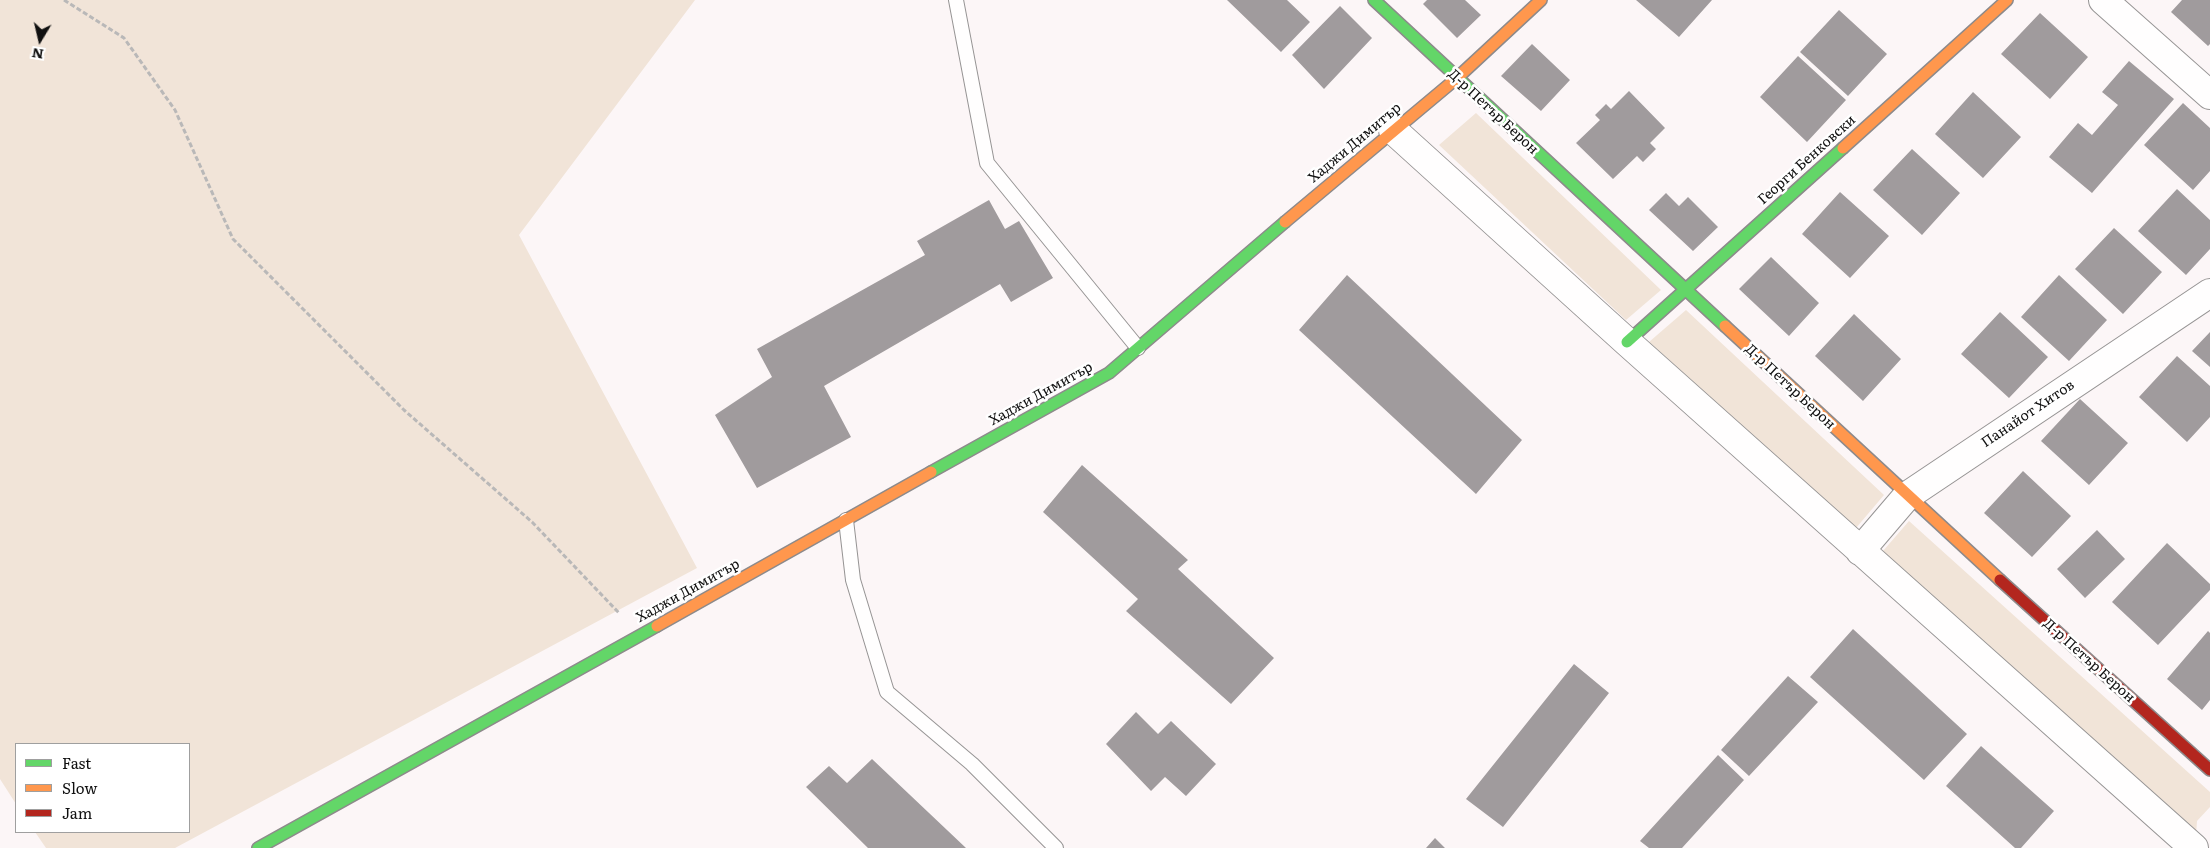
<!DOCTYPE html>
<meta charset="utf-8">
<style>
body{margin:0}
#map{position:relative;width:2210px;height:848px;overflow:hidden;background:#fcf6f7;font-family:Literata,serif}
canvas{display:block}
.legend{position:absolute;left:15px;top:743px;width:175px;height:90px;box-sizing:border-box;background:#fff;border:1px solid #9f9f9f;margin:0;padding:6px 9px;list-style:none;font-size:15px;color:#101010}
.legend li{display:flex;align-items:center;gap:10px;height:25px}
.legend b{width:25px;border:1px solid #9f9f9f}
.north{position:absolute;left:15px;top:15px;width:50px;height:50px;-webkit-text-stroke:4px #fff;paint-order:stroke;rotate:189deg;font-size:14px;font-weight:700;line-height:20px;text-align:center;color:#101010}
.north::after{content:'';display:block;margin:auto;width:18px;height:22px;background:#101010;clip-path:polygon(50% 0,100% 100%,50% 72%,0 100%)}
</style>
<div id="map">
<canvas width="2210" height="848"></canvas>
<ul class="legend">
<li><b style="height:6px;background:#63d668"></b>Fast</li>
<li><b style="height:6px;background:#ff974d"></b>Slow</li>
<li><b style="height:6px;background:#b3261e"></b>Jam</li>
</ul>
<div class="north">N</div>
</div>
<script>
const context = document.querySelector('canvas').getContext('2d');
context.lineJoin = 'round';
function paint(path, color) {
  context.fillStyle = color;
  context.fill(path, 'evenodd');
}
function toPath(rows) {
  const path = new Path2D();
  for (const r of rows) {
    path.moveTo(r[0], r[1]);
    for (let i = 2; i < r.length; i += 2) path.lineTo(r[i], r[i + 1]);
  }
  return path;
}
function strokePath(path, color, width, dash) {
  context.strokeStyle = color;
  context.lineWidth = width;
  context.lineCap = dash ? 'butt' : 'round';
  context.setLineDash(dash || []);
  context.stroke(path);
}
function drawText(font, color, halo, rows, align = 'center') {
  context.font = font + ' Literata,serif';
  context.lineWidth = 5;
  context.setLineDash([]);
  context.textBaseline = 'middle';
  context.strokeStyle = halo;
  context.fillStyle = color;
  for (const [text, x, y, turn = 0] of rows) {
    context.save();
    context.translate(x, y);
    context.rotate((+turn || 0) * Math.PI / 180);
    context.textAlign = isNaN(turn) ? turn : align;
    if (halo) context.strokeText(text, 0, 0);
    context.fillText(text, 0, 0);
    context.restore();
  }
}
const green = toPath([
 [0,0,695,0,519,235,697,568,175,848,46,848,35,832,189,832,189,744,16,744,16,804,0,779],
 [1476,113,1661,290,1626,320,1439,145],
 [1686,310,1884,495,1856,528,1649,342],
 [1909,521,2210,792,2210,807,2197,821,2196,836,1883,551]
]);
const building = toPath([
 [1227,0,1287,0,1310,22,1281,52],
 [1427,0,1465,0,1481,15,1457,38,1423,4],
 [1636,0,1712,0,1679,37],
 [2182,0,2210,0,2210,44,2208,46,2171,12],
 [1340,6,1372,38,1324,89,1292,55],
 [1839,10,1887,54,1848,96,1800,52],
 [2040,13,2088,57,2050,99,2001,54],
 [1532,44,1570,80,1541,111,1501,76],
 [1798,56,1846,100,1807,142,1760,97],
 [2129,61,2174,99,2092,193,2049,157,2078,123,2092,135,2118,105,2102,92],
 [1629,91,1665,128,1650,143,1656,149,1643,162,1637,156,1613,179,1576,143,1600,120,1595,115,1606,104,1611,109],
 [1973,92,2021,137,1983,178,1935,134],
 [2183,103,2210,128,2210,171,2193,190,2144,145],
 [1912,149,1960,193,1922,235,1873,190],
 [2177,189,2210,220,2210,249,2186,275,2138,231],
 [1840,192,1889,236,1850,278,1802,234],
 [1666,193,1679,206,1688,197,1718,227,1693,251,1649,210],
 [989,200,1005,229,1019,221,1053,278,1011,302,1000,284,824,386,851,437,757,488,715,415,772,377,757,349,925,255,917,241],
 [2114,228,2162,272,2123,314,2075,269],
 [1771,257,1819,303,1789,336,1739,289],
 [1347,275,1522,440,1476,494,1299,330],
 [2059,275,2107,320,2069,361,2021,317],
 [2000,312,2048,357,2009,398,1961,354],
 [1854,314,1901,359,1863,401,1815,356],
 [2210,332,2210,367,2192,351],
 [2177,356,2210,386,2210,417,2187,442,2139,397],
 [2080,399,2128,443,2089,485,2041,441],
 [1082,465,1188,560,1178,569,1274,658,1231,704,1126,611,1138,599,1043,512],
 [2023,471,2071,516,2032,557,1984,513],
 [2097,530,2125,559,2085,598,2057,569],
 [2167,543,2210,584,2210,590,2158,645,2112,602],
 [1853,629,1967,734,1924,780,1810,677],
 [2208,631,2210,633,2210,700,2202,710,2167,679],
 [1574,664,1609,693,1503,827,1466,799],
 [1788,676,1818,702,1749,776,1721,750],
 [1136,712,1158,734,1171,721,1216,764,1186,796,1165,777,1151,791,1106,744],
 [1981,746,2054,811,2021,848,2015,848,1946,786],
 [1718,755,1744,780,1682,848,1649,848,1640,841],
 [872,759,966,848,868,848,806,787,829,766,847,783],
 [1435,838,1445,848,1426,848]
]);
const path = toPath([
 [64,0,124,38,175,110,233,239,404,410,532,522,619,613]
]);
const lane = toPath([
 [956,0,987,163,1138,348],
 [846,520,853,580,887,692,972,764,1056,848]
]);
const street = toPath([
 [2103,0,2210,95],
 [1393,130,1627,342,2194,848],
 [1860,551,1907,496,2210,293]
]);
const fast = toPath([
 [1374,0,1725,326],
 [1627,342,1843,148],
 [931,472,1109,373,1285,222],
 [258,848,657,626]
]);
const slow = toPath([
 [1843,148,2007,0],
 [1285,222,1457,78,1541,0],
 [1725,326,2000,580],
 [657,626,931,472]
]);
const jam = toPath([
 [2000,580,2210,770]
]);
const streetNames = [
 ["Д-р Петър Берон",1493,112,43],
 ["Хаджи Димитър",1355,143,-40],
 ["Георги Бенковски",1807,160,-42],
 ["Д-р Петър Берон",1790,387,43],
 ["Хаджи Димитър",1041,394,-29],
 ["Панайот Хитов",2028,414,-34],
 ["Хаджи Димитър",688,591,-29],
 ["Д-р Петър Берон",2089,661,42]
];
paint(green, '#f1e4d8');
paint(building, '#a09b9d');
strokePath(lane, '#969494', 16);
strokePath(street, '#969494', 30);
strokePath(fast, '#8d8a8b', 14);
strokePath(slow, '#8d8a8b', 14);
strokePath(jam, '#8d8a8b', 14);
strokePath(path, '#b9b8b8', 3, [5, 2.5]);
strokePath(lane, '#fffefe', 14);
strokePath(street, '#fffefe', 28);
strokePath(fast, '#63d668', 11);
strokePath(slow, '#ff974d', 11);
strokePath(jam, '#b3261e', 11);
drawText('14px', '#101010', '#fff', streetNames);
</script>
